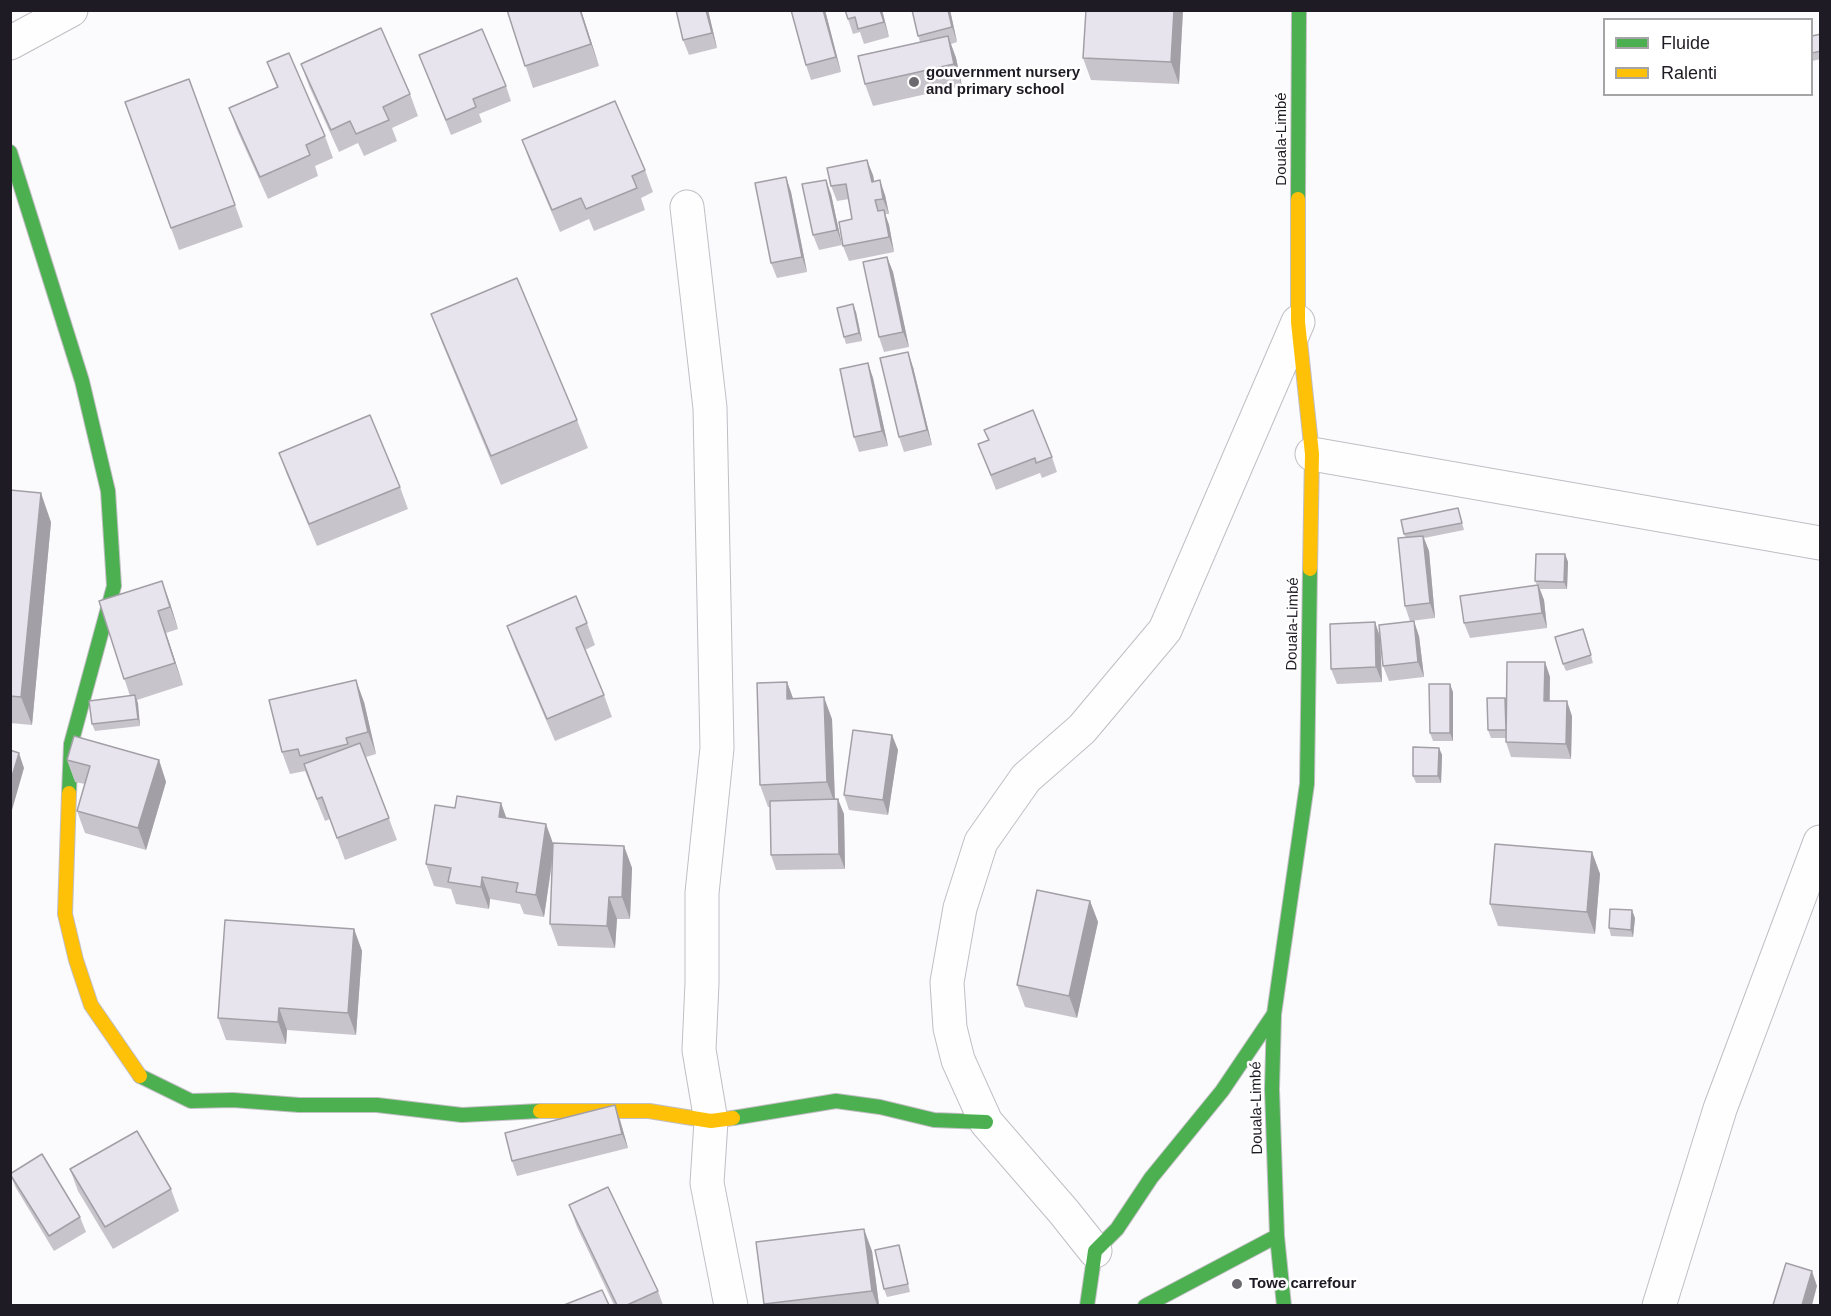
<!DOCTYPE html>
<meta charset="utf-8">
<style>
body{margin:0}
#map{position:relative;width:1831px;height:1316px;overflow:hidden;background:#fbfafd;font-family:Arial,sans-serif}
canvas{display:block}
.frame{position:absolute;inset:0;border:12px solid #1f1b24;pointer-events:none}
.legend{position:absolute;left:1603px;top:18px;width:210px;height:78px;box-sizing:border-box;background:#fff;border:2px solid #a5a4a7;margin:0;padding:8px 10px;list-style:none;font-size:18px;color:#1f1b24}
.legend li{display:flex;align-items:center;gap:12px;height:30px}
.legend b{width:30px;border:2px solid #a5a4a7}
</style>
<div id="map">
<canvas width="1831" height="1316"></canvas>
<div class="frame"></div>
<ul class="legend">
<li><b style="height:8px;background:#4caf50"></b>Fluide</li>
<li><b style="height:8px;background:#ffc107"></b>Ralenti</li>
</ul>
</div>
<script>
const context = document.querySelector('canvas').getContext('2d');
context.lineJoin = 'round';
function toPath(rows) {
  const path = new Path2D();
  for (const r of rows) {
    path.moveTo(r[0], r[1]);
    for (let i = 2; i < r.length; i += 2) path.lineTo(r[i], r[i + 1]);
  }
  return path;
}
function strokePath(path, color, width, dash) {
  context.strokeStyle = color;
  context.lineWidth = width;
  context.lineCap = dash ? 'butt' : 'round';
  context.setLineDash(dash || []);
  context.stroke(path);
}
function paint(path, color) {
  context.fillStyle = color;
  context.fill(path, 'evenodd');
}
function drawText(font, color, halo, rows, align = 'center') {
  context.font = font + ' Arial,sans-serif';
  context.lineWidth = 5;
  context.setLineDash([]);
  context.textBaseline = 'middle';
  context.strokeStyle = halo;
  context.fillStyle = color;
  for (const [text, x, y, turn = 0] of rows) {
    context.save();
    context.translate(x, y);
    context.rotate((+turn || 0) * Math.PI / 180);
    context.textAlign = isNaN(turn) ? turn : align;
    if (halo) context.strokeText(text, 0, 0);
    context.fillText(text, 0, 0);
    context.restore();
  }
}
const street = toPath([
 [10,43,71,10],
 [687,207,710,408,717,748,702,893,702,983,699,1050,711,1121,707,1183,731,1306],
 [1312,454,1820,543],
 [1095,1251,1064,1212,986,1122,958,1060,950,1028,947,982,960,908,981,842,1026,778,1082,729,1165,630,1298,322],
 [1659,1306,1720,1109,1820,842]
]);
const fast = toPath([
 [10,152,82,381,108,491,114,586,71,744,69,793],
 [1298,199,1299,10],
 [140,1076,191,1101,233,1100,299,1105,377,1105,462,1115,540,1111],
 [733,1118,836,1101,880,1107,934,1120,986,1122],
 [1087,1306,1095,1251,1117,1229,1151,1178,1222,1091,1274,1014],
 [1145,1306,1277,1236],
 [1284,1306,1277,1236,1272,1089,1274,1014,1307,784,1310,569]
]);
const slow = toPath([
 [1298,199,1298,322,1312,454,1310,569],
 [69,793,65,914,76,960,91,1005,140,1076],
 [540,1111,649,1111,711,1121,733,1118]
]);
const wall = toPath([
 [507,10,581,10,599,66,533,88],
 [708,10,717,48,689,55,683,40],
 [791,10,825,10,841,72,811,80,806,65],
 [882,10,889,37,864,44,860,32,853,34,848,19],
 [912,10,950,10,957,42,951,44,956,58,962,86,873,106,865,84,920,42],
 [1086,10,1183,10,1179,84,1091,80,1083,58],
 [1821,34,1821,59,1812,61,1812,36],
 [419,55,506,86,511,101,479,114,482,122,451,135],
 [267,62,325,136,333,158,315,166,318,176,268,199,237,130,229,108,277,88],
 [301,64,410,94,418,116,392,128,397,141,364,156,358,143,339,152,309,86],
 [189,79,243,227,179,250,125,102],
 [522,140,645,170,653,192,641,198,645,210,594,231,589,219,560,232,530,162],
 [873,175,874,182,885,195,889,214,885,214,889,225,894,252,849,261,843,246,852,219,849,199,837,201,831,186],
 [786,177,791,192,807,272,777,278,771,263],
 [831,194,842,245,819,250,813,235],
 [887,257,893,272,909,347,884,352,879,337],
 [856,312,862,341,846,344,844,337],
 [431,314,577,420,588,448,501,485,442,343],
 [868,363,873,378,888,446,859,452,854,437],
 [913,367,932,445,904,452,899,437],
 [984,430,1052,457,1057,472,1042,478,1040,473,996,490,978,444,988,440],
 [279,453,400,487,408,509,317,546,287,475],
 [10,490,51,522,32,725,10,723],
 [1458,508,1464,530,1424,538,1429,551,1435,618,1410,621,1405,606,1406,538,1404,534],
 [1565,554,1568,562,1567,589,1540,589,1544,600,1547,628,1470,638,1464,623,1537,585,1535,581],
 [99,601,170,603,178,629,166,633,183,685,137,700,140,726,95,731,92,724,130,696],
 [1375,622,1380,637,1419,636,1424,677,1389,681,1383,666,1380,638,1382,682,1337,684,1331,669],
 [587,623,595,645,585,650,604,695,612,717,555,741,515,648,507,626],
 [1586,637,1593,663,1566,671,1563,664],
 [1545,662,1550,677,1550,701,1572,716,1571,759,1511,757,1506,742,1506,738,1491,738,1488,730,1506,702],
 [787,682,793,698,832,719,835,799,844,814,845,869,776,870,771,855,770,807,768,807,760,785],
 [1453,692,1453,741,1433,741,1430,733],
 [364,702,376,754,366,757,397,840,345,860,330,819,325,821,305,771,290,774,282,752],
 [892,735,898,750,888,815,849,810,844,795],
 [1439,748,1442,755,1441,783,1416,783,1413,776],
 [67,760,159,760,166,782,146,850,85,833,77,811,85,784,75,782],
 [501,803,506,818,553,843,624,846,632,868,630,919,617,919,615,948,558,946,550,924,553,858,544,917,524,914,520,904,490,899,489,909,456,904,451,889,434,886,426,864,455,808],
 [1592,852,1600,874,1595,934,1498,926,1490,904],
 [1090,901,1098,922,1077,1018,1025,1007,1017,985],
 [1635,918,1633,937,1611,936,1609,928],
 [354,929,362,951,356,1035,287,1030,286,1044,226,1040,218,1018],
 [620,1120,628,1148,517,1176,512,1161],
 [70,1169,171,1189,179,1211,113,1249,78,1191],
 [10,1174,80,1217,86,1232,54,1251,16,1188],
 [569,1205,658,1291,663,1305,614,1305,577,1227],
 [756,1242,872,1251,879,1305,764,1305],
 [899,1245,901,1252,910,1292,887,1297,884,1289]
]);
const shadedWall = toPath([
 [580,10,581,10,599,66,591,44],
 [706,10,708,10,717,48,712,33],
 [823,10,825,10,841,72,836,57],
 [880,10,882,10,889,37],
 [948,10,950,10,957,42,952,27],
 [1174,10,1183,10,1179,84,1171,62],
 [948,36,956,58,962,86,954,64],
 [867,160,873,175,877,197,872,182],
 [786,177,791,192,807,272,802,257],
 [826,180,831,194,842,245,837,230],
 [880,180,885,195,889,214,883,199],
 [884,210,889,225,894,252,889,237],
 [887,257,893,272,909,347,903,332],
 [853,304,856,312,862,341,859,333],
 [908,352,913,367,932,445,927,430],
 [868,363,873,378,888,446,882,431],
 [41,493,51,522,32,725,21,697],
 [1423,536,1429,551,1435,618,1430,603],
 [1565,554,1568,562,1567,589,1564,582],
 [162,581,170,603,178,629,170,607],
 [1538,585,1544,600,1547,628,1542,613],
 [158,611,166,633,183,685,175,663],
 [1414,621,1419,636,1424,677,1418,662],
 [1375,622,1380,637,1382,682,1376,667],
 [1545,662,1550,677,1549,716,1544,701],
 [356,680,364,702,376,754,368,732],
 [787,682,795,704,787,699],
 [1450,684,1453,692,1453,741,1450,733],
 [135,695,138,703,140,726,138,719],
 [824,697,832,719,835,804,827,782],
 [1567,701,1572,716,1571,759,1566,744],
 [892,735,898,750,888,815,883,800],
 [1439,748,1442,755,1441,783,1438,776],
 [19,753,24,768,10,817,10,783],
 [159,760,166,782,146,850,138,828],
 [838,799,844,814,845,869,839,854],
 [501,803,509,825,499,817],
 [546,824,554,846,544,917,536,895],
 [624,846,632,868,630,919,622,897],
 [1592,852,1600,874,1595,934,1587,912],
 [482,877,490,899,489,909,481,887],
 [609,897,617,919,615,948,607,926],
 [1090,901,1098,922,1077,1018,1069,996],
 [1632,910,1635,918,1633,937,1631,930],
 [354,929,362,951,356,1035,348,1013],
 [279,1008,287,1030,286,1044,278,1022],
 [615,1105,620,1120,628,1148,622,1134],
 [864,1229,872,1251,879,1305,877,1305,872,1291],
 [1812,1271,1817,1286,1812,1305,1802,1305]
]);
const building = toPath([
 [507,10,580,10,591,44,525,66,507,10],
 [676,10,706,10,712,33,683,40,676,10],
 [791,10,823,10,836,57,806,65,791,10],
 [845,10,880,10,884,22,858,29,855,17,848,19,845,10],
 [912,10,948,10,952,27,918,36,912,10],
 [1086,10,1174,10,1171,62,1083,58,1086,10],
 [381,28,410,94,383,107,389,120,356,134,350,121,331,130,301,64,381,28],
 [482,29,506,86,473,99,476,107,446,120,419,55,482,29],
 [1821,34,1821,51,1812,53,1812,36,1821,34],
 [948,36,954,64,865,84,858,56,948,36],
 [289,53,325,136,306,145,310,155,260,177,229,108,278,87,267,62,289,53],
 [189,79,235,205,171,228,125,102,189,79],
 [615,101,645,170,632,176,637,188,586,209,581,198,552,210,522,140,615,101],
 [867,160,872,182,880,180,883,199,875,200,878,211,884,210,889,237,843,246,839,222,852,219,846,184,831,186,827,168,867,160],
 [786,177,802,257,771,263,755,183,786,177],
 [826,180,837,230,813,235,802,184,826,180],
 [887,257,903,332,879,337,863,262,887,257],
 [517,278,577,420,491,456,431,314,517,278],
 [853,304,859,333,844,337,837,308,853,304],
 [908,352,927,430,899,437,880,358,908,352],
 [868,363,882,431,854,437,840,369,868,363],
 [1033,410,1052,457,1036,463,1035,458,991,475,978,444,989,440,984,430,1033,410],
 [370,415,400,487,309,524,279,453,370,415],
 [10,490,41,493,21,697,10,696,10,490],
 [1458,508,1462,523,1404,534,1401,520,1458,508],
 [1423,536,1430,603,1405,606,1398,538,1423,536],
 [1536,554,1565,554,1564,582,1535,581,1536,554],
 [162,581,170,607,158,611,175,663,124,679,99,601,162,581],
 [1538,585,1542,613,1464,623,1460,596,1538,585],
 [576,596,587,623,576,628,604,695,547,719,507,626,576,596],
 [1414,621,1418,662,1383,666,1379,625,1414,621],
 [1375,622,1376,667,1331,669,1330,624,1375,622],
 [1583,629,1591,655,1563,664,1555,637,1583,629],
 [1507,662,1545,662,1544,701,1567,701,1566,744,1506,742,1507,662],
 [356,680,368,732,346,738,348,744,300,756,298,749,282,752,269,700,356,680],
 [787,682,787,699,824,697,827,782,760,785,757,683,787,682],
 [1429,684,1450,684,1450,733,1430,733,1429,684],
 [135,695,138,719,92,724,89,701,135,695],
 [1487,698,1505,698,1506,730,1488,730,1487,698],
 [853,730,892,735,883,800,844,795,853,730],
 [74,736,159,760,138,828,77,811,90,766,67,760,74,736],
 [360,743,389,818,337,838,322,797,317,799,304,764,360,743],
 [1413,747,1439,748,1438,776,1413,776,1413,747],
 [10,750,19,753,10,783,10,750],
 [457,796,501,803,499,817,546,824,536,895,516,892,518,883,482,877,481,887,448,882,451,868,426,864,435,805,455,808,457,796],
 [838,799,839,854,771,855,770,801,838,799],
 [553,843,624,846,622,897,609,897,607,926,550,924,553,843],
 [1495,844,1592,852,1587,912,1490,904,1495,844],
 [1037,890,1090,901,1069,996,1017,985,1037,890],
 [1610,909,1632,910,1631,930,1609,928,1610,909],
 [225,920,354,929,348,1013,279,1008,278,1022,218,1018,225,920],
 [615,1105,622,1134,512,1161,505,1133,615,1105],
 [137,1131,171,1189,105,1227,70,1169,137,1131],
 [42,1154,80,1217,49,1236,10,1174,42,1154],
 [608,1187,658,1291,627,1305,617,1305,569,1205,608,1187],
 [864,1229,872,1291,764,1304,756,1242,864,1229],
 [899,1245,908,1284,884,1289,875,1250,899,1245],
 [1786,1263,1812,1271,1802,1305,1773,1305,1786,1263],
 [602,1290,609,1305,564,1305,602,1290]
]);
const markers = [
 [914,82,6,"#6c6970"],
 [1237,1284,6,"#6c6970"]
];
const poiNames = [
 ["gouvernment nursery",926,73],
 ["and primary school",926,90],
 ["Towe carrefour",1249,1284]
];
const streetNames = [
 ["Douala-Limbé",1282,139,-90],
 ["Douala-Limbé",1293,624,-89],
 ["Douala-Limbé",1257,1108,-91]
];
strokePath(street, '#c1bec4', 35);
strokePath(fast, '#c1bec4', 16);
strokePath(slow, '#c1bec4', 16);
strokePath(street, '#fefeff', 33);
strokePath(fast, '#4caf50', 14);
strokePath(slow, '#ffc107', 14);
paint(wall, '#c8c4cc');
paint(shadedWall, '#a2a0a6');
paint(building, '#e8e4ed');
strokePath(building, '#a2a0a6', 1.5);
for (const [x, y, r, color] of markers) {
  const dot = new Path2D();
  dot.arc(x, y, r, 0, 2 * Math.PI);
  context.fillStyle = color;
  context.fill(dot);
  strokePath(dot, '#fff', 2);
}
drawText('bold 15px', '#1f1b24', '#fff', poiNames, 'left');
drawText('15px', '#1f1b24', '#fff', streetNames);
</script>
